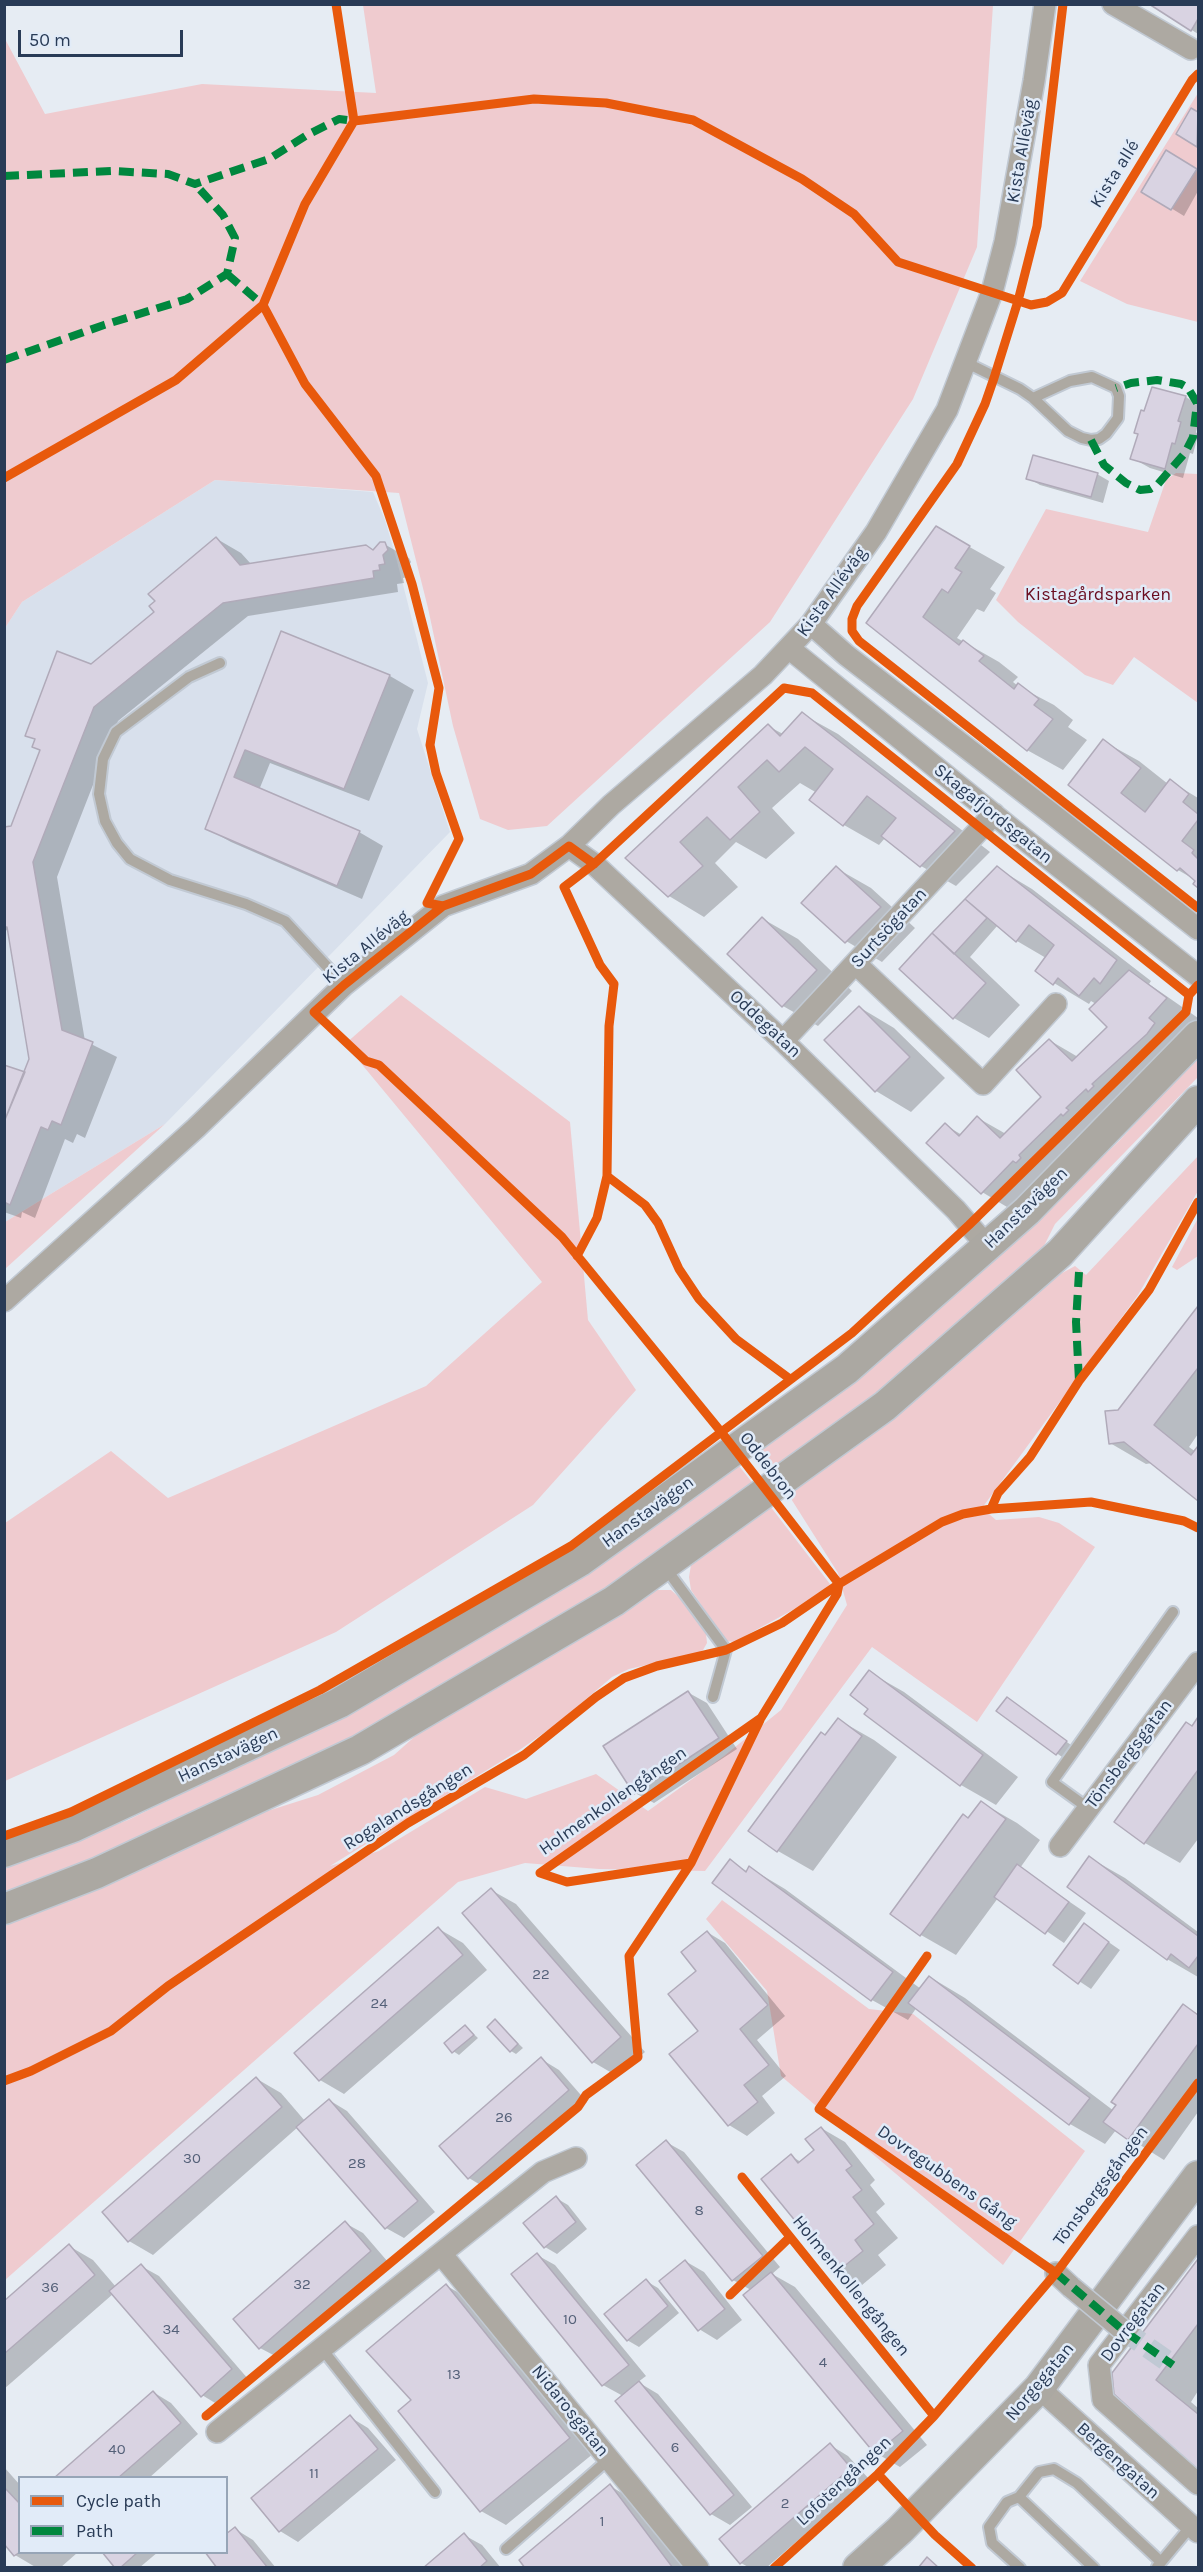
<!DOCTYPE html>
<meta charset="utf-8">
<style>
body{margin:0}
#map{position:relative;width:1203px;height:2572px;overflow:hidden;background:#e6ecf3;font-family:Karla,sans-serif}
canvas{display:block}
.frame{position:absolute;inset:0;border:6px solid #293b56;pointer-events:none}
.legend{position:absolute;left:18px;top:2476px;width:210px;height:78px;box-sizing:border-box;background:#e1ebf8;border:2px solid #97a5b7;margin:0;padding:8px 10px;list-style:none;font-size:18px;color:#293b56}
.legend li{display:flex;align-items:center;gap:12px;height:30px}
.legend b{width:30px;border:2px solid #97a5b7}
.scale{position:absolute;left:18px;top:30px;width:165px;height:27px;box-sizing:border-box;border:3px solid #293b56;border-top:0;padding-left:8px;font-size:18px;line-height:21px;white-space:nowrap;color:#293b56;-webkit-text-stroke:4px #e1ebf8;paint-order:stroke}
</style>
<div id="map">
<canvas width="1203" height="2572"></canvas>
<div class="frame"></div>
<ul class="legend">
<li><b style="height:8px;background:#e8590c"></b>Cycle path</li>
<li><b style="height:8px;background:#00873e"></b>Path</li>
</ul>
<div class="scale">50 m</div>
</div>
<script>
const context = document.querySelector('canvas').getContext('2d');
context.lineJoin = 'round';
function paint(path, color) {
  context.fillStyle = color;
  context.fill(path, 'evenodd');
}
function toPath(rows) {
  const path = new Path2D();
  for (const r of rows) {
    path.moveTo(r[0], r[1]);
    for (let i = 2; i < r.length; i += 2) path.lineTo(r[i], r[i + 1]);
  }
  return path;
}
function strokePath(path, color, width, dash) {
  context.strokeStyle = color;
  context.lineWidth = width;
  context.lineCap = dash ? 'butt' : 'round';
  context.setLineDash(dash || []);
  context.stroke(path);
}
function drawText(font, color, halo, rows, align = 'center') {
  context.font = font + ' Karla,sans-serif';
  context.lineWidth = 5;
  context.setLineDash([]);
  context.textBaseline = 'middle';
  context.strokeStyle = halo;
  context.fillStyle = color;
  for (const [text, x, y, turn = 0] of rows) {
    context.save();
    context.translate(x, y);
    context.rotate((+turn || 0) * Math.PI / 180);
    context.textAlign = isNaN(turn) ? turn : align;
    if (halo) context.strokeText(text, 0, 0);
    context.fillText(text, 0, 0);
    context.restore();
  }
}
const built = toPath([
 [215,480,373,492,385,520,397,561,428,683,417,729,450,832,165,1124,5,1222,5,628,22,602]
]);
const green = toPath([
 [363,5,993,5,977,247,913,399,770,622,547,826,508,830,480,819,453,726,428,608,399,493,215,480,22,602,5,628,5,39,45,114,202,84,376,93],
 [1198,93,1198,322,1127,304,1080,281],
 [1176,473,1198,474,1198,703,1134,657,1113,685,1085,675,1018,622,996,600,1046,509,1148,532,1166,480],
 [401,995,570,1122,588,1320,636,1390,533,1505,336,1632,5,1781,5,1523,111,1451,168,1498,426,1386,542,1282,345,1044],
 [1198,1056,1198,1077,1055,1224,1041,1252,910,1366,771,1474,756,1455,910,1331,1024,1231,1119,1141],
 [165,1124,5,1269,5,1222],
 [1198,1156,1198,1191,1138,1295,982,1508,996,1520,1039,1517,1059,1523,1095,1547,977,1722,872,1647,705,1871,599,1869,525,1863,458,1882,5,2280,5,1923,173,1855,258,1814,318,1795,394,1755,421,1731,652,1590,671,1590,683,1601,706,1634,707,1643,703,1650,698,1653,629,1669,612,1677,558,1723,518,1751,330,1866,379,1851,485,1787,526,1799,596,1774,648,1811,724,1756,781,1710,847,1605,838,1573,788,1494,1042,1284,1075,1266,1086,1275],
 [1198,1218,1198,1256,1177,1270,1172,1267],
 [739,1466,755,1486,634,1570,505,1653,401,1712,281,1773,146,1836,5,1895,5,1867,128,1820,335,1719,425,1670,533,1607],
 [770,1506,830,1584,820,1595,734,1642,726,1641,691,1590,689,1577,691,1565],
 [722,1900,869,2009,913,2014,1085,2151,1003,2265,781,2076,767,1991,706,1919]
]);
const shadow = toPath([
 [1152,4,1198,4,1198,34],
 [1192,110,1198,114,1198,146,1178,134],
 [1167,152,1198,171,1198,191,1184,216,1143,191],
 [1186,397,1198,405,1198,424,1196,432,1198,435,1193,454,1190,453,1183,478,1150,468,1132,458],
 [1097,474,1109,481,1103,503,1040,485,1028,478],
 [936,528,1005,567,990,589,996,593,984,612,977,609,957,638,999,662,1018,677,1013,682,1018,686,1054,705,1073,720,1068,727,1087,740,1063,770,1027,750,868,623],
 [217,539,241,553,251,564,374,551,384,544,409,558,411,562,407,569,409,577,403,578,404,583,397,584,398,592,248,616,118,721,57,877,85,1041,117,1057,85,1138,77,1134,73,1143,65,1139,35,1218,22,1212,21,1218,4,1212,4,1066,25,1074,31,1059,10,932,4,929,4,829,12,828,41,750,36,740,27,735,92,666,157,612],
 [282,633,390,676,414,690,369,801,270,763,259,790,359,832,383,846,362,899,231,842,206,828],
 [802,714,838,734,990,852,956,886,921,866,885,838,879,845,844,825,817,793,800,783,772,808,795,833,766,859,736,842,715,863,738,887,704,917,669,896,627,858,768,726,783,734],
 [1103,741,1139,761,1168,784,1170,781,1198,798,1198,886,1195,883,1197,881,1178,870,1070,784],
 [836,868,871,888,915,928,882,962,846,941],
 [997,868,1032,889,1151,981,1149,984,1198,1018,1198,1022,1017,1213,982,1192,945,1125,962,1135,978,1118,1006,1134,1044,1097,1049,1040,1078,1057,1109,1027,1096,1004,1091,1001,1089,1004,1054,983,1046,958,1017,941,998,925,970,957,1020,1005,989,1038,954,1018,934,934],
 [763,919,798,939,852,991,818,1026,783,1006],
 [859,1007,894,1028,945,1078,911,1112,876,1091,826,1040],
 [1198,1308,1198,1434,1189,1447,1196,1452,1198,1448,1198,1499,1152,1463,1146,1464,1110,1443,1119,1411],
 [869,1672,904,1692,1018,1777,996,1805,961,1785,866,1714,870,1709],
 [689,1693,707,1703,737,1749,654,1803,635,1793],
 [1012,1702,1071,1745,1062,1757,998,1711],
 [1198,1719,1198,1839,1180,1863,1145,1843,1116,1821],
 [839,1720,874,1740,897,1757,813,1871,778,1851,750,1831],
 [982,1803,1017,1823,1040,1840,1020,1868,1086,1913,1064,1943,998,1898,956,1955,921,1935,969,1820],
 [1090,1858,1125,1878,1198,1932,1198,1977,1167,1959],
 [730,1861,748,1872,750,1868,785,1889,921,1989,930,1977,965,1998,1114,2111,1184,2006,1198,2014,1198,2112,1164,2160,1116,2130,1105,2144,1070,2124,917,2007,908,2020,872,2000,714,1883],
 [491,1890,516,1904,645,2052,617,2076,593,2062],
 [1084,1925,1120,1950,1091,1989,1055,1965],
 [439,1929,463,1943,487,1970,344,2094,320,2080],
 [707,1932,725,1943,785,2016,757,2040,786,2076,762,2096,775,2113,747,2136,729,2125,671,2055,700,2031,698,1971],
 [495,2021,523,2048,516,2054,511,2051],
 [465,2026,478,2038,459,2055,453,2051],
 [541,2059,559,2070,587,2102,487,2189,469,2178],
 [257,2079,281,2093,305,2121,329,2100,347,2111,435,2212,404,2238,386,2228,298,2127,153,2255,129,2241],
 [821,2128,845,2142,875,2180,870,2185,885,2204,876,2212,898,2238,878,2255,886,2265,862,2285,838,2271,791,2156,801,2162,816,2150],
 [666,2142,684,2152,780,2267,772,2274,795,2287,927,2445,900,2467,876,2453,745,2295,751,2290,733,2280,638,2165],
 [556,2198,568,2205,587,2229,557,2254,545,2247],
 [345,2223,363,2233,388,2262,279,2358,260,2348],
 [69,2246,93,2260,116,2287,141,2266,159,2276,249,2380,220,2406,202,2395,113,2294,4,2389,4,2303],
 [537,2255,555,2265,646,2376,638,2382,658,2394,752,2507,730,2525,711,2514,617,2401,623,2396,603,2385,513,2274],
 [685,2261,704,2272,742,2320,717,2340,699,2329],
 [1198,2262,1198,2391,1191,2402,1198,2408,1198,2469,1116,2393,1114,2373],
 [646,2281,658,2288,679,2313,639,2347,627,2340],
 [447,2286,471,2300,594,2453,506,2525,481,2511,400,2412,413,2400],
 [153,2392,171,2403,198,2434,149,2478,56,2478],
 [350,2417,368,2428,396,2460,298,2542,280,2531],
 [830,2445,848,2456,869,2479,766,2568,750,2568,741,2563],
 [4,2467,20,2485,20,2552,77,2553,60,2568,37,2568,15,2555,4,2542],
 [610,2486,634,2500,686,2568,527,2568],
 [235,2529,253,2540,276,2568,219,2568],
 [464,2535,482,2545,501,2568,425,2568],
 [104,2552,158,2552,139,2568,117,2568]
]);
const building = toPath([
 [1149,4,1198,4,1198,19,1191,31,1149,4],
 [1191,108,1198,112,1197,147,1176,134,1191,108],
 [1166,150,1197,169,1171,210,1141,192,1166,150],
 [1152,387,1186,396,1178,421,1181,422,1175,444,1172,443,1165,469,1130,459,1138,434,1134,433,1141,410,1144,411,1152,387],
 [1033,455,1098,473,1091,497,1026,479,1033,455],
 [936,526,970,546,955,568,962,572,948,593,942,589,923,617,959,645,963,640,984,656,979,661,1014,689,1018,683,1039,699,1034,705,1053,719,1027,751,866,623,936,526],
 [216,537,240,565,366,545,373,550,380,542,385,542,388,550,383,555,385,564,379,565,380,570,373,571,374,578,223,603,94,707,33,862,62,1030,93,1042,61,1125,52,1121,48,1130,41,1127,10,1205,4,1202,4,1122,29,1059,7,927,4,927,4,827,11,826,40,750,32,747,35,739,25,736,57,651,91,664,154,612,149,606,155,601,148,594,216,537],
 [281,631,390,675,344,789,245,750,234,777,360,831,337,886,205,829,281,631],
 [802,712,955,831,920,867,881,836,896,818,867,796,843,826,809,800,833,769,805,747,779,772,767,760,738,787,760,812,730,840,707,817,680,842,703,866,668,897,625,858,768,724,780,736,802,712],
 [1103,739,1141,768,1121,793,1145,812,1170,779,1189,794,1183,802,1198,814,1198,820,1182,841,1194,850,1192,853,1198,859,1198,888,1193,884,1195,881,1180,868,1177,871,1068,785,1103,739],
 [836,866,881,907,845,943,801,903,836,866],
 [997,866,1117,960,1100,984,1094,978,1079,996,1058,978,1053,985,1035,971,1054,945,1029,925,1016,942,965,899,997,866],
 [965,899,987,918,954,954,932,933,965,899],
 [762,917,817,970,782,1007,727,954,762,917],
 [932,933,986,983,953,1019,899,969,932,933],
 [1129,970,1167,998,1149,1018,1155,1023,1147,1034,1092,1084,1094,1086,1088,1092,1086,1089,1066,1108,1069,1110,1063,1116,1061,1114,1019,1155,1021,1158,1016,1163,1013,1161,981,1194,926,1143,945,1123,959,1136,977,1116,1000,1138,1041,1097,1016,1070,1049,1039,1072,1061,1107,1027,1089,1009,1129,970],
 [859,1006,910,1057,875,1092,824,1040,859,1006],
 [4,1065,25,1072,4,1122,4,1065],
 [1198,1306,1198,1368,1154,1425,1191,1455,1198,1446,1198,1501,1124,1442,1109,1444,1105,1411,1118,1410,1198,1306],
 [869,1670,983,1755,960,1786,864,1714,868,1709,850,1695,869,1670],
 [688,1691,719,1738,634,1794,603,1746,688,1691],
 [1007,1697,1067,1741,1056,1755,996,1711,1007,1697],
 [1198,1717,1198,1770,1144,1844,1114,1822,1186,1722,1192,1726,1198,1717],
 [838,1718,862,1736,777,1852,748,1831,821,1732,825,1735,838,1718],
 [981,1801,1006,1819,920,1936,890,1914,963,1814,968,1818,981,1801],
 [1089,1856,1198,1936,1198,1956,1189,1968,1171,1954,1167,1960,1067,1887,1089,1856],
 [730,1859,746,1872,749,1866,893,1972,871,2001,712,1883,730,1859],
 [1017,1864,1069,1902,1045,1934,994,1897,1017,1864],
 [491,1888,621,2037,592,2063,462,1913,491,1888],
 [1084,1923,1109,1942,1078,1984,1053,1965,1084,1923],
 [438,1927,463,1955,319,2081,294,2053,438,1927],
 [707,1931,768,2005,740,2029,769,2065,744,2085,758,2102,728,2126,669,2054,698,2031,668,1994,696,1971,681,1952,707,1931],
 [929,1976,1090,2098,1069,2125,908,2003,929,1976],
 [1183,2004,1198,2015,1198,2044,1128,2140,1103,2122,1116,2105,1111,2102,1183,2004],
 [495,2019,518,2044,510,2052,487,2027,495,2019],
 [465,2025,474,2035,452,2053,444,2043,465,2025],
 [541,2057,569,2090,468,2179,439,2146,541,2057],
 [256,2077,282,2107,128,2242,102,2212,256,2077],
 [329,2099,418,2201,385,2229,296,2127,329,2099],
 [821,2127,852,2166,846,2170,862,2190,853,2197,874,2224,855,2240,863,2251,837,2272,761,2179,791,2154,798,2163,814,2150,805,2139,821,2127],
 [666,2140,763,2256,732,2281,636,2165,666,2140],
 [556,2196,576,2222,544,2248,523,2223,556,2196],
 [345,2221,371,2251,259,2349,233,2319,345,2221],
 [69,2244,95,2275,4,2354,4,2301,69,2244],
 [537,2253,629,2365,602,2386,511,2274,537,2253],
 [1198,2259,1198,2324,1156,2380,1198,2414,1198,2471,1114,2394,1112,2373,1198,2259],
 [685,2260,725,2309,698,2331,659,2281,685,2260],
 [141,2264,232,2369,201,2397,109,2291,141,2264],
 [771,2272,903,2431,875,2454,743,2295,771,2272],
 [646,2279,668,2306,627,2341,604,2314,646,2279],
 [446,2284,570,2438,480,2512,398,2411,411,2400,366,2351,446,2284],
 [639,2381,734,2495,710,2515,615,2401,639,2381],
 [153,2391,181,2423,118,2478,54,2478,153,2391],
 [350,2415,378,2449,279,2532,251,2498,350,2415],
 [830,2443,851,2468,740,2564,719,2539,830,2443],
 [610,2484,673,2568,525,2568,519,2560,610,2484],
 [4,2487,20,2504,20,2552,14,2556,4,2544,4,2487],
 [235,2527,268,2568,217,2568,205,2552,226,2552,226,2534,235,2527],
 [464,2533,487,2561,479,2568,423,2568,464,2533],
 [102,2552,138,2552,120,2568,115,2568,102,2552],
 [927,2557,939,2568,918,2568,927,2557]
]);
const streetTunnel = toPath([
 [1123,2330,1173,2365]
]);
const lane = toPath([
 [965,362,1020,389,1033,398,1068,431,1082,438,1091,440,1099,439,1106,434,1118,418,1119,396,1116,388,1092,377,1070,381,1033,398],
 [220,663,189,677,116,732,103,759,99,794,105,821,117,843,130,859,170,880,246,904,285,921,344,985],
 [664,1566,726,1650,713,1697],
 [1088,1808,1052,1782,1173,1612],
 [322,2349,435,2492],
 [1019,2497,1039,2472,1054,2469,1077,2483,1161,2562],
 [506,2549,609,2459],
 [1157,2567,1191,2526],
 [1020,2568,992,2543,989,2527,1007,2502,1019,2497,1094,2568]
]);
const street = toPath([
 [1113,4,1191,49],
 [811,624,846,655,1051,813,1198,929],
 [790,649,1029,843,1198,976],
 [569,846,594,864,783,1041,956,1210,987,1246],
 [856,964,983,1084,1056,1004],
 [783,1041,994,814],
 [4,1301,196,1128,344,985,443,906,531,874,569,846,611,805,763,675,811,624,876,532,947,410,992,292,1005,242,1034,81,1045,4],
 [1060,1846,1198,1663],
 [1198,2236,1099,2365,1103,2400,1198,2484],
 [442,2255,698,2568],
 [1056,2273,1071,2287],
 [1039,2388,1198,2532],
 [217,2432,543,2172,576,2158]
]);
const secondary = toPath([
 [4,1852,73,1827,339,1703,580,1561,847,1369,1027,1211,1198,1036],
 [4,1909,97,1873,360,1750,614,1601,885,1406,1060,1253,1198,1101],
 [858,2568,900,2530,1039,2388,1198,2176]
]);
const streetBridge = toPath([
 [1071,2287,1123,2330]
]);
const quiet = toPath([
 [4,176,112,171,168,174,195,184,269,159,307,135,339,119,354,121],
 [227,274,263,305],
 [4,360,104,325,187,299,227,274,235,238,223,215,195,184],
 [1091,440,1104,465,1126,483,1140,490,1150,489,1158,484,1185,453,1193,437,1197,403,1188,388,1181,384,1157,380,1131,383,1116,388],
 [1079,1272,1076,1322,1079,1381],
 [1056,2273,1123,2330,1173,2365]
]);
const cycleway = toPath([
 [1063,4,1037,226,1018,301,994,378,985,404,957,464,857,606,852,619,852,631,859,641,1198,908],
 [354,121,534,99,606,103,693,120,802,179,854,214,898,262,1031,305,1047,302,1062,293,1192,80,1198,74],
 [263,305,305,384,376,476,412,584,439,688,430,745,436,773,459,839,427,903,443,906],
 [4,478,176,380,263,305,305,204,354,121,336,4],
 [594,864,569,846,531,874,443,906,344,985,314,1012,366,1061,379,1065,562,1237,722,1433,839,1584],
 [607,1176,645,1205,658,1223,679,1269,699,1299,736,1339,790,1379],
 [577,1256,597,1218,607,1176,609,1026,614,984,600,965,564,887,594,864,784,688,812,693,1189,995],
 [991,1509,998,1493,1030,1457,1079,1381,1149,1290,1198,1202],
 [4,1836,71,1812,320,1690,571,1546,852,1333,969,1225,1186,1012,1189,995,1198,985],
 [691,1863,760,1720],
 [927,1956,819,2109,1056,2273],
 [4,2081,31,2071,111,2031,168,1986,408,1823,524,1755,596,1697,624,1678,657,1666,726,1650,782,1623,839,1584,942,1522,963,1514,991,1509,1091,1502,1184,1521,1198,1528],
 [742,2177,934,2416],
 [730,2295,790,2237],
 [206,2416,578,2107,586,2095,638,2057,629,1956,691,1863,567,1882,540,1873,761,1718,837,1594,839,1584],
 [878,2474,935,2535,972,2568],
 [774,2568,878,2474,934,2416,1056,2273,1198,2083]
]);
const numberNames = [
 ["22",541,1975],
 ["24",379,2004],
 ["26",504,2118],
 ["30",192,2159],
 ["28",357,2164],
 ["8",699,2211],
 ["32",302,2285],
 ["36",50,2288],
 ["10",570,2320],
 ["34",171,2330],
 ["4",823,2363],
 ["13",454,2375],
 ["6",675,2448],
 ["40",117,2450],
 ["11",314,2474],
 ["2",785,2504],
 ["1",602,2522]
];
const streetNames = [
 ["Kista Alléväg",1022,151,-80],
 ["Kista allé",1115,174,-58],
 ["Kista Alléväg",832,592,-54],
 ["Skagafjordsgatan",993,814,39],
 ["Surtsögatan",889,928,-47],
 ["Kista Alléväg",366,947,-39],
 ["Oddegatan",765,1024,43],
 ["Hanstavägen",1026,1208,-44],
 ["Oddebron",768,1466,52],
 ["Hanstavägen",648,1512,-36],
 ["Tönsbergsgatan",1129,1754,-53],
 ["Hanstavägen",228,1755,-25],
 ["Holmenkollengången",613,1801,-35],
 ["Rogalandsgången",408,1807,-32],
 ["Dovregubbens Gång",947,2177,35],
 ["Tönsbergsgången",1101,2186,-53],
 ["Holmenkollengången",851,2286,51],
 ["Dovregatan",1133,2322,-53],
 ["Norgegatan",1040,2382,-50],
 ["Nidarosgatan",570,2411,51],
 ["Bergengatan",1118,2461,42],
 ["Lofotengången",844,2481,-43]
];
const parkNames = [
 ["Kistagårdsparken",1098,595]
];
paint(built, '#d8e0ec');
paint(green, '#efcbcf');
paint(shadow, '#0003');
paint(building, '#d9d3e2');
strokePath(building, '#b0aab9', 1.5);
strokePath(streetTunnel, '#c0c9d4', 21, [21, 10]);
strokePath(lane, '#c1c9d3', 14);
strokePath(street, '#c1c9d3', 24);
strokePath(secondary, '#c1c9d3', 33);
strokePath(lane, '#ada9a2', 10);
strokePath(street, '#ada9a2', 21);
strokePath(secondary, '#aba8a2', 30);
strokePath(streetBridge, '#c1c9d3', 24, []);
strokePath(streetBridge, '#ada9a2', 21);
strokePath(quiet, '#00873e', 8, [15, 8]);
strokePath(cycleway, '#e8590c', 9);
drawText('15px', '#556179', null, numberNames);
drawText('18px', '#293b56', '#e1ebf8', streetNames);
drawText('18px', '#6a0d20', '#e1ebf8', parkNames);
</script>
